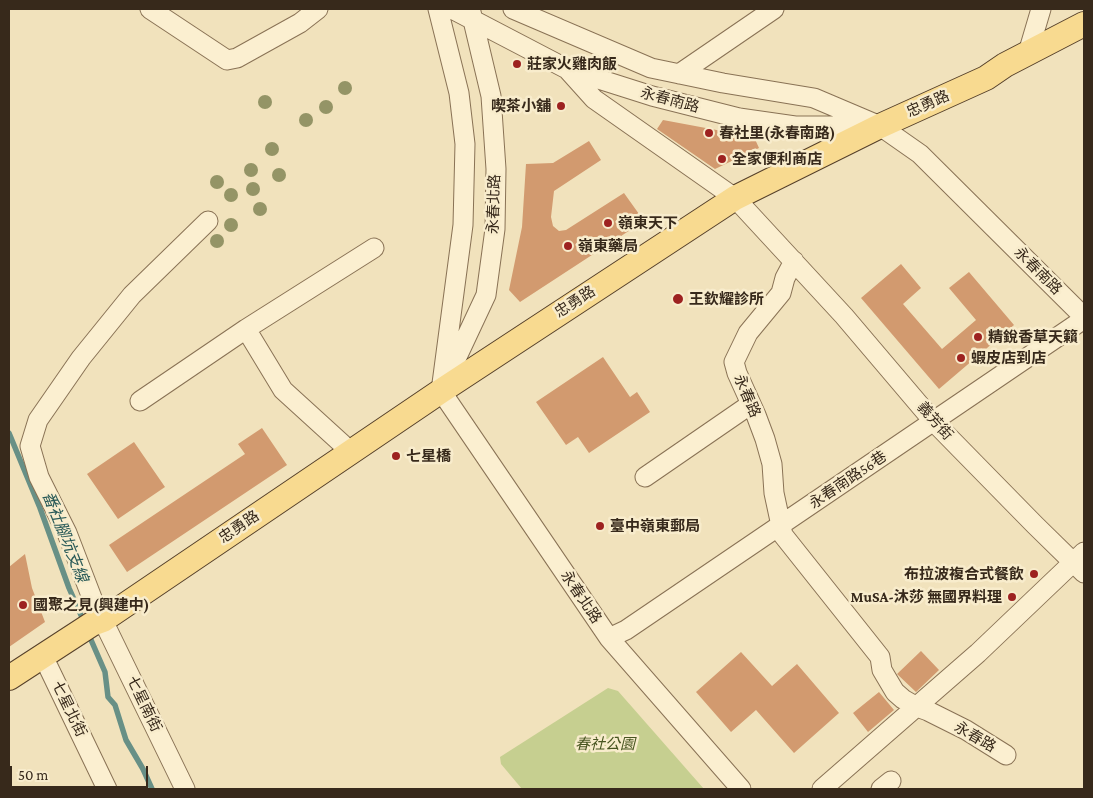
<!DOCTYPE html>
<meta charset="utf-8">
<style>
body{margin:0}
#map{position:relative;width:1093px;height:798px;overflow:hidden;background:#f1e2bc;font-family:"Crimson Pro",serif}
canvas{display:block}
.frame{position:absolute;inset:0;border:10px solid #37291b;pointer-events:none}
.scale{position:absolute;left:10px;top:766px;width:138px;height:22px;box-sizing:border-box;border:2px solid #37291b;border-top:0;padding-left:6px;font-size:15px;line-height:18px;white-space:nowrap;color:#37291b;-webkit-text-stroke:4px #f8eccc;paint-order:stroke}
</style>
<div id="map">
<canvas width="1093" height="798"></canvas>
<div class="frame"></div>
<div class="scale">50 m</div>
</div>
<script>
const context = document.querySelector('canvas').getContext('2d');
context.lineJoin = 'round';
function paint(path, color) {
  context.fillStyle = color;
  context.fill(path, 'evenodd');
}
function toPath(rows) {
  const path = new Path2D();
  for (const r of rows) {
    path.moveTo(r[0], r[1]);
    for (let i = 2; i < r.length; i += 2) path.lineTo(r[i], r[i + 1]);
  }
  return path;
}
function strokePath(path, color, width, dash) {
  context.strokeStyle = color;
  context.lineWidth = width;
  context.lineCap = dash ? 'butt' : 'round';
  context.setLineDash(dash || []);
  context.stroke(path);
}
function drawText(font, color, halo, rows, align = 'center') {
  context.font = font + ' "Crimson Pro","Noto Sans TC",serif';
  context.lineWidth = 5;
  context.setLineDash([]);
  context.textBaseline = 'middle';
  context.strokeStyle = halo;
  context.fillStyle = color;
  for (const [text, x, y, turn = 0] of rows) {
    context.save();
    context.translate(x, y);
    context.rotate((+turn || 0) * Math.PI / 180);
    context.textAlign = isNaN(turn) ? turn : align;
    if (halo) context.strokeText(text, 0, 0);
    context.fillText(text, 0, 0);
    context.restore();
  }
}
const green = toPath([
 [608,688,618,691,704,789,522,789,501,764,500,757]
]);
const stream = toPath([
 [9,433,40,508,69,588,84,622],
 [88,633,105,672,108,697,115,705,126,740,143,769,152,789]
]);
const building = toPath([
 [663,120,754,137,759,148,715,169,657,129],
 [589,141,601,160,554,191,551,217,553,226,559,231,566,230,624,193,644,221,520,302,509,290,522,227,526,164,553,163],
 [901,264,921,288,903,304,942,349,976,320,949,288,969,272,1014,325,939,389,861,298],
 [603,357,630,397,637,392,650,412,589,453,578,437,566,445,536,402],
 [262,428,287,465,127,572,109,545,245,454,238,444],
 [134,442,165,487,118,519,87,474],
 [25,554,32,588,45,622,9,647,9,567],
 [921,651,939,670,916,692,897,674],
 [741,652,772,686,797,664,839,713,794,753,756,710,731,732,696,692],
 [879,692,894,710,868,732,853,713]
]);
const minor = toPath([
 [150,9,227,60,237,58,300,23,318,9],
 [438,9,459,93,465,144,463,225,441,391,609,638,741,789],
 [452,9,567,69,652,96,739,118,795,126,871,126],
 [513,9,651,68,723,83,814,98,880,126,920,154,1084,317],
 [1028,53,1041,9],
 [567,69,594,99,735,198,844,316,934,422,1035,525,1084,573],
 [679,74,774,9],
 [794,261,785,278,781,293,748,333,734,362,737,373,756,415,765,439,772,464,774,493,783,535,880,657,882,670,895,692,903,699,917,707,928,711,966,730,1006,755],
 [246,329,283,390,350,451],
 [449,374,486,295,495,229,496,169,491,96,471,12],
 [140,401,246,329,374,248],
 [645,477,751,404],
 [609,638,626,630,1084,319],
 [43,656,107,789],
 [185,789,92,598,67,533,39,477,30,446,38,420,81,358,132,295,208,221],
 [822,789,978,653,1084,552],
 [881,789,891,781]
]);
const major = toPath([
 [9,678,92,624,103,620,441,391,735,198,880,126,986,78,1005,65,1084,24]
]);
const trees = [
 [345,88],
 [265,102],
 [326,107],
 [306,120],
 [272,149],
 [251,170],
 [279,175],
 [217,182],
 [253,189],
 [231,195],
 [260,209],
 [231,225],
 [217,241]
];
const markers = [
 [517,64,5,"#9d2220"],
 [561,106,5,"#9d2220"],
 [709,133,5,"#9d2220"],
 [722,159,5,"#9d2220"],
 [608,223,5,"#9d2220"],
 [568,246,5,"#9d2220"],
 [678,299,6,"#9d2220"],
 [978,337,5,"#9d2220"],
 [961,358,5,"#9d2220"],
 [396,456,5,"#9d2220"],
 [600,526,5,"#9d2220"],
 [1034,574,5,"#9d2220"],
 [1012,597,5,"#9d2220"],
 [23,605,5,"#9d2220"]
];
const poiNames = [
 ["莊家火雞肉飯",527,64],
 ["喫茶小舖",551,106,"right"],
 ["春社里(永春南路)",719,133],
 ["全家便利商店",732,159],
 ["嶺東天下",618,223],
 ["嶺東藥局",578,246],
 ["王欽耀診所",689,299],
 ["精銳香草天籟",988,337],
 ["蝦皮店到店",971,358],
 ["七星橋",406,456],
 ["臺中嶺東郵局",610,526],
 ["布拉波複合式餐飲",1024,574,"right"],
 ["MuSA-沐莎 無國界料理",1002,597,"right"],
 ["國聚之見(興建中)",33,605]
];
const streetNames = [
 ["永春南路",670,100,15],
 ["忠勇路",928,104,-24],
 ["永春北路",494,204,-88],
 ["永春南路",1038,271,45],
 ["忠勇路",575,302,-33],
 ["永春路",747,396,67],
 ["義芳街",935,421,48],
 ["永春南路56巷",848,480,-34],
 ["忠勇路",239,527,-34],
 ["永春北路",581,597,56],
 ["七星南街",144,704,64],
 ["七星北街",69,709,64],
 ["永春路",975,737,30]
];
const parkNames = [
 ["春社公園",605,744]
];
const waterNames = [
 ["番社腳坑支線",65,537,68]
];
paint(green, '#c6cf90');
strokePath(stream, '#689086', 5.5);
paint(building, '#d29a6f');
strokePath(minor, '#897255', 21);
strokePath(major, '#56402a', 26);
strokePath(minor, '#fbefd0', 19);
strokePath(major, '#f8da90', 24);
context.fillStyle = '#949466';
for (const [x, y] of trees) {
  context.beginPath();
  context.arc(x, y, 7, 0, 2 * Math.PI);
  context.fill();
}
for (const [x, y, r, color] of markers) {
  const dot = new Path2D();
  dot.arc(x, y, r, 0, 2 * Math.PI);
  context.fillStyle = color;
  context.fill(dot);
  strokePath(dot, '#f8eccc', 2);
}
drawText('bold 15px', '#37291b', '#f8eccc', poiNames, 'left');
drawText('15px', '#37291b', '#f8eccc', streetNames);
drawText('italic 15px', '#475520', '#f8eccc', parkNames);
drawText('italic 16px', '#285957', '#f8eccc', waterNames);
</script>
